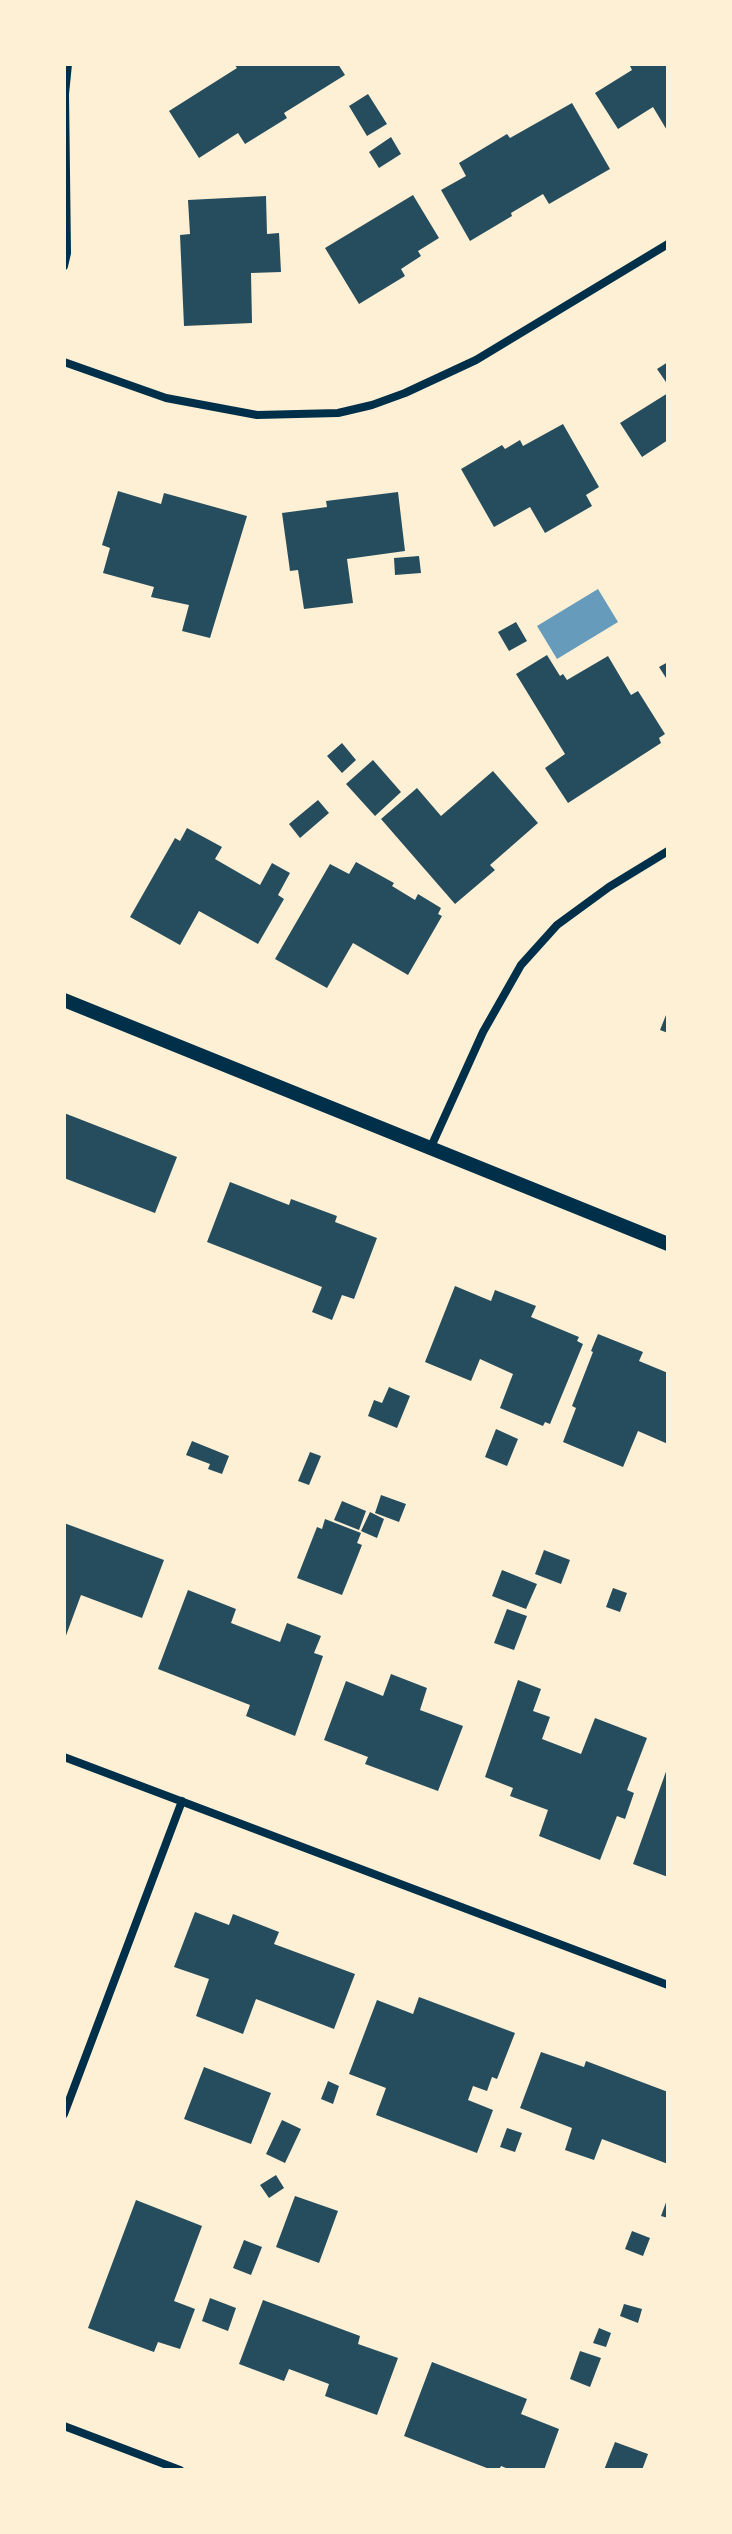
<!DOCTYPE html>
<style>
body{margin:0}
#map{position:relative;width:732px;height:2534px;overflow:hidden;background:#fdf0d5;font-family:"Varela Round",sans-serif}
canvas{display:block}
.frame{position:absolute;inset:0;border:66px solid #fdf0d5;pointer-events:none}
</style>
<div id="map">
<canvas width="732" height="2534"></canvas>
<div class="frame"></div>
</div>
<script>
const context = document.querySelector('canvas').getContext('2d');
context.lineJoin = 'round';
function paint(path, color) {
  context.fillStyle = color;
  context.fill(path, 'evenodd');
}
function toPath(rows) {
  const path = new Path2D();
  for (const r of rows) {
    path.moveTo(r[0], r[1]);
    for (let i = 2; i < r.length; i += 2) path.lineTo(r[i], r[i + 1]);
  }
  return path;
}
function strokePath(path, color, width, dash) {
  context.strokeStyle = color;
  context.lineWidth = width;
  context.lineCap = dash ? 'butt' : 'round';
  context.setLineDash(dash || []);
  context.stroke(path);
}
const water = toPath([
 [598,589,618,622,557,659,537,626]
]);
const building = toPath([
 [234,64,338,64,345,75,284,113,287,118,245,144,238,133,199,158,169,111,237,68],
 [632,64,668,64,668,132,653,107,618,129,595,93,632,70,630,66],
 [368,94,387,124,367,136,349,106],
 [572,103,610,169,549,204,543,194,511,213,512,216,470,241,441,190,466,176,459,163,507,134,510,138],
 [391,137,401,154,379,168,369,152],
 [413,195,439,238,418,251,421,256,401,269,405,276,359,304,325,248],
 [266,196,267,234,279,233,281,272,251,273,252,323,184,326,180,235,190,234,188,200],
 [668,362,668,385,657,369],
 [668,393,668,440,642,457,620,423],
 [563,424,599,487,586,495,592,506,545,533,530,507,494,527,461,469,502,445,505,449,520,440,523,446],
 [118,491,161,504,164,493,247,516,210,638,182,631,189,605,151,597,154,587,103,573,110,548,102,545],
 [398,492,405,551,347,559,353,603,304,609,298,570,290,571,282,513,327,507,326,501],
 [419,556,421,573,395,575,394,558],
 [516,622,527,641,509,651,498,632],
 [547,655,560,676,563,674,567,680,608,656,631,695,638,691,665,734,659,738,661,743,568,803,545,768,565,754,516,674],
 [668,662,668,681,659,667],
 [342,743,356,760,342,773,327,756],
 [373,760,401,792,375,816,346,784],
 [493,771,538,823,490,865,495,870,455,904,381,819,417,788,441,816],
 [318,800,329,813,300,838,289,824],
 [187,828,222,847,215,859,260,885,272,863,290,873,278,895,284,899,258,944,199,911,180,945,130,917,175,838,180,841],
 [356,862,394,883,392,886,415,900,418,894,441,908,438,914,442,916,408,975,353,943,327,988,275,959,330,864,349,874],
 [668,1010,668,1033,660,1030],
 [64,1113,177,1157,155,1213,64,1178],
 [230,1182,289,1205,291,1199,337,1216,335,1222,377,1238,354,1299,342,1295,332,1320,312,1312,322,1287,207,1242],
 [455,1286,491,1301,495,1290,536,1306,531,1317,579,1337,577,1341,583,1344,550,1424,545,1422,543,1426,500,1408,513,1374,480,1359,471,1381,425,1362],
 [598,1334,643,1352,639,1361,668,1373,668,1444,638,1431,623,1467,563,1442,576,1408,572,1406,593,1352,591,1351],
 [389,1387,410,1396,397,1428,368,1416,374,1400,382,1403],
 [496,1429,518,1439,507,1466,485,1457],
 [192,1441,229,1456,222,1474,208,1469,210,1464,186,1455],
 [310,1452,321,1456,309,1485,298,1481],
 [381,1495,406,1504,399,1522,375,1513],
 [342,1501,366,1511,359,1530,334,1520],
 [370,1512,384,1519,377,1538,361,1531],
 [325,1519,361,1533,357,1543,362,1545,342,1595,297,1578,317,1527,322,1529],
 [64,1523,164,1560,142,1618,81,1595,64,1641],
 [544,1550,570,1560,561,1584,535,1574],
 [502,1570,537,1584,526,1609,492,1596],
 [613,1588,627,1593,620,1612,606,1607],
 [188,1590,236,1609,231,1623,280,1642,287,1623,321,1636,314,1653,323,1656,295,1736,246,1716,250,1705,158,1669],
 [507,1609,527,1616,514,1650,494,1643],
 [391,1674,427,1688,420,1710,463,1726,438,1791,365,1764,368,1757,324,1740,346,1681,383,1696],
 [518,1680,541,1689,533,1711,550,1717,542,1739,581,1754,595,1718,647,1738,627,1790,634,1793,625,1819,617,1816,600,1860,539,1836,548,1810,510,1796,513,1788,485,1777],
 [668,1766,668,1877,633,1864],
 [195,1912,229,1925,233,1914,279,1932,274,1944,355,1974,334,2029,256,1999,243,2034,196,2016,209,1979,174,1967],
 [419,1997,515,2033,497,2079,492,2077,487,2091,473,2086,468,2100,493,2110,477,2153,376,2115,386,2088,349,2074,377,2000,413,2014],
 [541,2052,584,2067,586,2061,668,2092,668,2164,602,2139,594,2160,565,2150,572,2128,520,2108],
 [204,2067,271,2093,251,2144,184,2119],
 [328,2081,339,2086,333,2104,321,2099],
 [282,2120,301,2129,285,2163,266,2154],
 [507,2128,522,2133,515,2152,500,2147],
 [276,2175,284,2188,269,2198,260,2185],
 [295,2196,338,2211,319,2263,276,2247],
 [668,2197,668,2218,661,2216],
 [136,2200,202,2226,174,2301,195,2309,180,2349,158,2342,154,2352,88,2328],
 [632,2231,650,2238,643,2256,625,2249],
 [244,2240,262,2247,251,2275,233,2268],
 [210,2298,236,2308,228,2331,202,2321],
 [263,2300,360,2336,358,2344,398,2358,377,2415,325,2396,329,2384,289,2369,284,2381,239,2364],
 [624,2304,642,2309,638,2323,620,2316],
 [599,2328,611,2333,606,2347,593,2343],
 [580,2351,601,2358,590,2387,570,2379],
 [432,2362,527,2399,521,2414,559,2429,544,2470,511,2470,501,2466,499,2470,492,2470,404,2436],
 [615,2442,648,2454,642,2470,604,2470]
]);
const minor = toPath([
 [64,266,67,253,65,94,68,64],
 [64,362,166,398,257,415,338,413,372,405,405,393,476,360,668,244],
 [430,1149,483,1032,521,965,557,925,609,887,668,851],
 [64,1757,668,1985],
 [64,2114,182,1801],
 [64,2426,180,2470]
]);
const tertiary = toPath([
 [64,1000,668,1244]
]);
paint(water, '#669bbc');
paint(building, '#264d5e');
strokePath(minor, '#003049', 8);
strokePath(tertiary, '#003049', 14);
</script>
